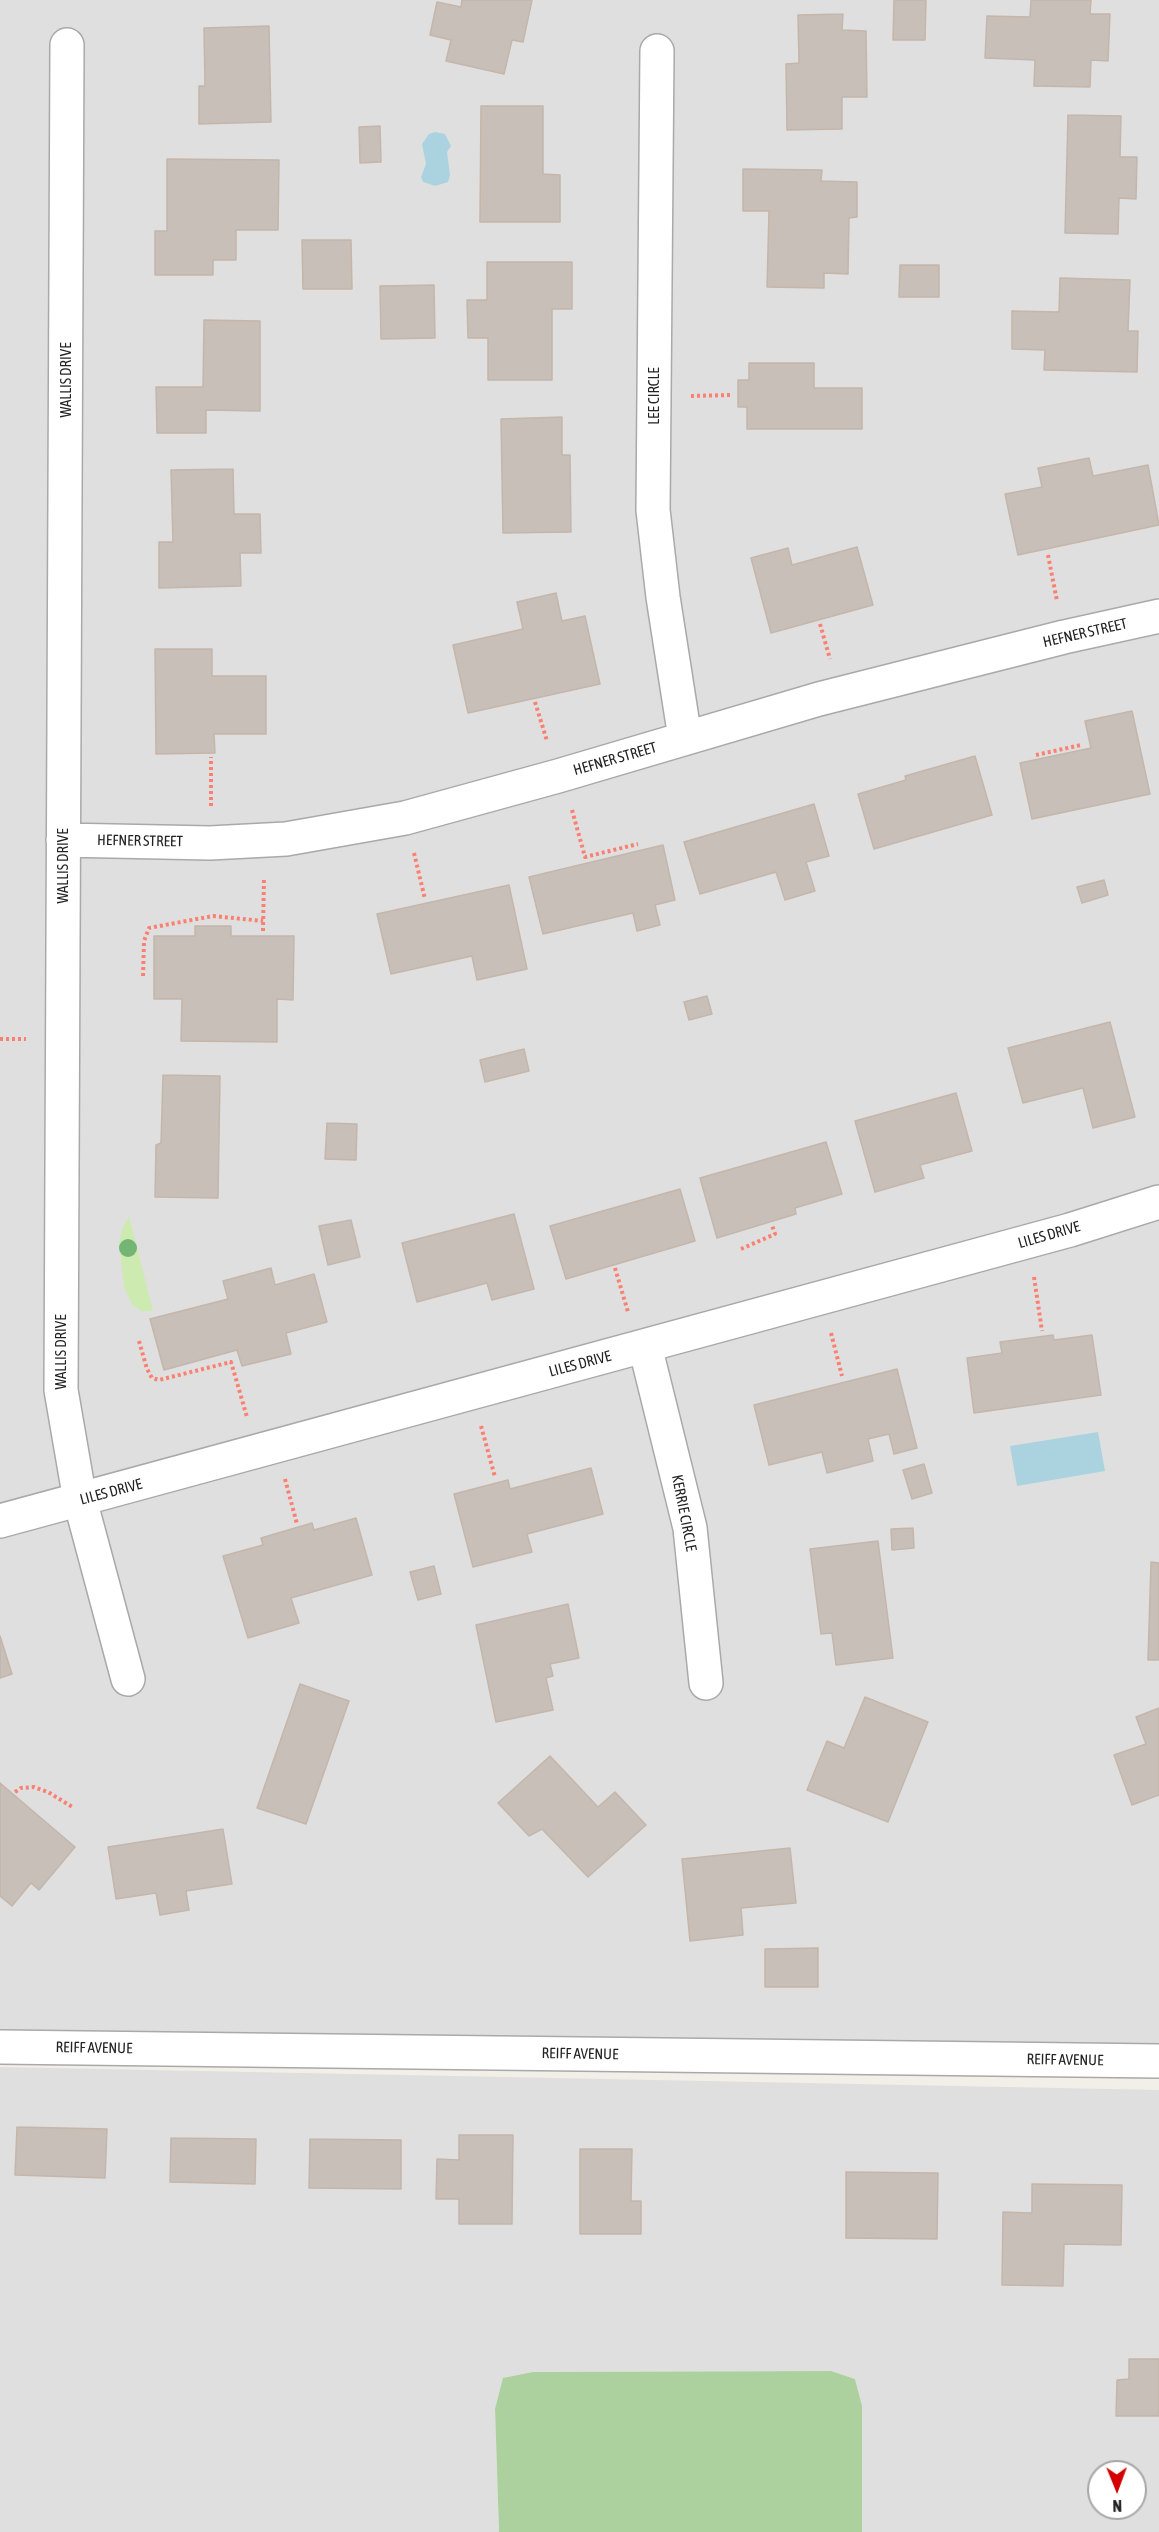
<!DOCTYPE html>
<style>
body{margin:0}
#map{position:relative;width:1159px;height:2532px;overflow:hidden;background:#f2efe9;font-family:"Asap Condensed",sans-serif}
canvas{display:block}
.north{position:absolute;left:1087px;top:2460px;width:60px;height:60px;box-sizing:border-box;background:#fff;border:2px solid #a7a7a7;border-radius:50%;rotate:179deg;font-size:16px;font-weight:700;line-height:24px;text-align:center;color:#222}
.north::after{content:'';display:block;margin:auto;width:21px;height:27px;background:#d40000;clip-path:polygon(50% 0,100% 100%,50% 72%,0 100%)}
</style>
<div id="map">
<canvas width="1159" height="2532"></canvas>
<div class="north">N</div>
</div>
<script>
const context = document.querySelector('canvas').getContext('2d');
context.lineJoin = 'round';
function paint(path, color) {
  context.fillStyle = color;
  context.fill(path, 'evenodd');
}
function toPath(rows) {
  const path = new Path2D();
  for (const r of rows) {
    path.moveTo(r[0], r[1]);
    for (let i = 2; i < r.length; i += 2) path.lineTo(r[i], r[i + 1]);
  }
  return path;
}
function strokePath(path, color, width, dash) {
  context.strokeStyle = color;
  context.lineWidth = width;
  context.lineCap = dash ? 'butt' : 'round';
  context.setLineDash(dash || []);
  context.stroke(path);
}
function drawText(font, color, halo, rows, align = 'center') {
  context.font = font + ' "Asap Condensed",sans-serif';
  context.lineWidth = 4.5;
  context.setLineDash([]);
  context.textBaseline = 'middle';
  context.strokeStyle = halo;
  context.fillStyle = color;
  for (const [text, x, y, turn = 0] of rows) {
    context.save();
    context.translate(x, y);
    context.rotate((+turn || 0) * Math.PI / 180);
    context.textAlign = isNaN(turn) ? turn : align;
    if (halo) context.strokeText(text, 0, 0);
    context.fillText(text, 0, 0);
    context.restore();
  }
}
const residential = toPath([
 [0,0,1159,0,1159,2047,0,2031],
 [0,2067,1159,2090,1159,2532,862,2532,862,2406,855,2379,830,2371,533,2372,495,2409,499,2532,0,2532],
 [1099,2472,1135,2472,1135,2508,1099,2508]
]);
const grass = toPath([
 [129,1216,153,1311,141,1311,132,1304,124,1287,119,1242,123,1227]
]);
const forest = toPath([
 [831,2371,855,2379,862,2406,862,2532,499,2532,495,2409,503,2378,533,2372]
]);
const water = toPath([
 [435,132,445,134,451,146,447,152,450,175,448,182,435,186,423,182,421,177,426,164,422,144,429,134],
 [1098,1432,1105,1471,1017,1486,1010,1446]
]);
const building = toPath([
 [462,0,532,0,523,42,512,40,504,74,446,61,451,40,430,35,437,2,461,7,462,0],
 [894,0,926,0,925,40,893,40,894,0],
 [1031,0,1091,0,1090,14,1110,14,1108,61,1091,60,1090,87,1034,86,1035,60,985,58,987,16,1030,17,1031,0],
 [843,14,842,30,866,31,867,97,842,97,842,129,787,130,786,64,799,63,798,15,843,14],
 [269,26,271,122,199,124,199,86,205,86,204,28,269,26],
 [481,106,543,106,543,174,560,175,560,222,480,222,481,106],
 [1068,115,1121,116,1120,157,1137,157,1136,199,1119,198,1118,234,1065,233,1068,115],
 [380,126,381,162,360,163,359,127,380,126],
 [167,159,279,160,278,230,236,230,236,260,213,260,213,275,155,275,155,231,167,231,167,159],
 [743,169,822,170,821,181,857,182,857,217,849,218,848,274,824,273,824,288,767,287,769,211,743,211,743,169],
 [302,240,351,240,352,289,303,289,302,240],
 [487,262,572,262,572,309,552,309,552,380,488,380,488,338,468,338,467,300,487,300,487,262],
 [900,265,939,265,939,297,899,297,900,265],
 [1060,278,1130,280,1128,331,1138,331,1137,372,1044,370,1045,350,1012,349,1012,311,1059,312,1060,278],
 [434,285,435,338,381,339,380,286,434,285],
 [204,320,260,321,260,411,206,410,206,433,157,433,156,387,203,387,204,320],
 [749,363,814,363,814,388,862,388,862,429,747,429,747,407,738,407,738,380,749,380,749,363],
 [562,417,562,455,570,455,571,532,503,533,501,419,562,417],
 [1089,458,1093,476,1148,465,1159,525,1018,555,1005,494,1042,487,1038,468,1089,458],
 [233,469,234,514,260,514,261,553,240,553,241,586,159,588,159,542,173,542,171,470,233,469],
 [857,547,873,605,771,633,751,558,788,548,792,565,857,547],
 [556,593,562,621,585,616,600,684,468,713,453,645,523,629,517,602,556,593],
 [155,649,212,649,212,676,266,676,266,734,214,734,215,753,156,754,155,649],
 [1132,711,1150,794,1032,819,1020,763,1091,748,1085,721,1132,711],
 [975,756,992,815,874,849,858,794,906,780,905,776,975,756],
 [814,804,829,856,806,862,815,891,785,900,776,872,700,894,684,842,814,804],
 [663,845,675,900,655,905,660,925,637,931,633,913,543,934,529,877,663,845],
 [1104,880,1108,895,1082,903,1077,887,1104,880],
 [509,885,527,969,477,980,472,956,391,974,377,914,509,885],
 [195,926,231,926,231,936,294,936,293,1000,277,999,277,1042,181,1041,182,999,154,999,154,936,195,936,195,926],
 [707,996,712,1014,689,1020,684,1002,707,996],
 [1110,1022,1135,1117,1093,1128,1083,1088,1023,1103,1008,1048,1110,1022],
 [524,1049,529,1071,485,1082,480,1060,524,1049],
 [163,1075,220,1076,218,1198,155,1197,156,1145,161,1143,163,1075],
 [956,1093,972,1151,920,1165,924,1178,875,1192,855,1121,956,1093],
 [327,1123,357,1124,356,1160,325,1159,327,1123],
 [826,1142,842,1194,795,1208,796,1214,717,1238,700,1178,826,1142],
 [680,1189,695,1241,566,1279,550,1226,680,1189],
 [514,1214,534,1289,492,1300,487,1283,417,1302,402,1243,514,1214],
 [351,1220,360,1257,328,1265,319,1226,351,1220],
 [271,1268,275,1285,314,1274,327,1322,286,1333,291,1354,242,1366,237,1350,164,1370,150,1319,228,1299,223,1281,271,1268],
 [1053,1335,1054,1340,1092,1335,1101,1395,974,1413,967,1358,1002,1353,1000,1342,1053,1335],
 [897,1369,917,1448,894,1454,889,1434,868,1439,873,1461,827,1473,822,1452,769,1465,754,1405,897,1369],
 [924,1464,932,1493,912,1499,903,1470,924,1464],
 [591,1468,603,1514,527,1534,532,1552,473,1567,454,1494,508,1480,510,1489,591,1468],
 [356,1518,372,1575,291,1598,299,1623,248,1638,223,1556,263,1545,261,1538,312,1523,314,1530,356,1518],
 [913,1528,914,1548,892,1550,891,1529,913,1528],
 [878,1541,893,1658,836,1665,832,1633,821,1634,810,1549,878,1541],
 [1151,1562,1159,1563,1159,1660,1148,1660,1151,1562],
 [434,1566,441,1594,418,1600,410,1572,434,1566],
 [568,1604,579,1658,550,1664,553,1676,546,1678,553,1710,496,1722,476,1625,568,1604],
 [0,1636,12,1674,0,1678,0,1636],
 [300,1684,349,1701,306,1824,257,1808,300,1684],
 [865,1697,928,1722,888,1822,807,1790,827,1741,844,1748,865,1697],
 [1159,1708,1159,1795,1132,1805,1114,1755,1146,1744,1136,1717,1159,1708],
 [550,1756,598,1807,615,1792,646,1825,588,1877,542,1829,529,1836,498,1803,550,1756],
 [0,1783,75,1847,39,1890,31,1883,12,1906,0,1896,0,1783],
 [223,1829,232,1884,186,1891,189,1910,160,1915,156,1893,116,1899,108,1847,223,1829],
 [790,1848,796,1903,741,1908,743,1935,690,1941,682,1859,790,1848],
 [818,1948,818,1987,765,1987,765,1949,818,1948],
 [17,2127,107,2129,105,2178,15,2175,17,2127],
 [459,2135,513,2135,512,2224,459,2224,459,2199,436,2199,437,2159,459,2160,459,2135],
 [171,2138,256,2139,255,2184,170,2182,171,2138],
 [310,2139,401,2140,401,2189,309,2188,310,2139],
 [580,2149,632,2149,631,2201,641,2201,641,2234,580,2234,580,2149],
 [846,2172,938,2173,937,2239,846,2238,846,2172],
 [1032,2184,1122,2185,1121,2245,1064,2244,1063,2286,1002,2285,1003,2212,1032,2213,1032,2184],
 [1129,2359,1159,2359,1159,2416,1116,2416,1117,2380,1129,2379,1129,2359]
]);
const path = toPath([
 [691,396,730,395],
 [1048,555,1057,601],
 [820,624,830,659],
 [535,702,547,741],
 [1036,755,1081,745],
 [211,806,211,757],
 [572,810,585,857,638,844],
 [414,853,425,899],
 [263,931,264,877],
 [143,976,144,941,149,928,213,916,263,921],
 [0,1039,26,1039],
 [741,1249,775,1234,772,1225],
 [615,1268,628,1312],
 [1034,1277,1042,1331],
 [831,1333,842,1376],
 [139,1341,147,1369,152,1378,159,1380,231,1362,247,1417],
 [481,1426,495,1477],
 [285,1479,297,1524],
 [15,1792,21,1788,34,1787,48,1792,74,1808]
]);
const minor = toPath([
 [67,45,61,1390,80,1500,128,1679],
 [657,51,653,510,663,597,685,738],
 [63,840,210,843,286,839,405,818,558,776,819,699,1064,637,1159,616],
 [645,1346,690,1528,706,1683],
 [0,1521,1070,1230,1159,1202],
 [0,2047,1159,2061]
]);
const trees = [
 [128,1248]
];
const streetNames = [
 ["WALLIS DRIVE",66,380,-90],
 ["LEE CIRCLE",654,396,-90],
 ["HEFNER STREET",1085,633,-13],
 ["HEFNER STREET",615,759,-16],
 ["HEFNER STREET",140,841,1],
 ["WALLIS DRIVE",63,866,-90],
 ["LILES DRIVE",1049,1235,-16],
 ["WALLIS DRIVE",61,1352,-90],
 ["LILES DRIVE",580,1364,-15],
 ["LILES DRIVE",111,1492,-15],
 ["KERRIE CIRCLE",684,1513,79],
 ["REIFF AVENUE",94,2048,1],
 ["REIFF AVENUE",580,2054,1],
 ["REIFF AVENUE",1065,2060,1]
];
paint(residential, '#e0dfdf');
paint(grass, '#cdebb0');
paint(forest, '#add19e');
paint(water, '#aad3df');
paint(building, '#c7bfb8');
strokePath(building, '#c4b6ab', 1.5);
strokePath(minor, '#a9a9a9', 36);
strokePath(path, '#fa8072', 4, [3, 3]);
strokePath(minor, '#fff', 33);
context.fillStyle = '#74b475';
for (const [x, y] of trees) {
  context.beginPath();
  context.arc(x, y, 9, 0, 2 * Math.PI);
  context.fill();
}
drawText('15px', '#222', '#fff', streetNames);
</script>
